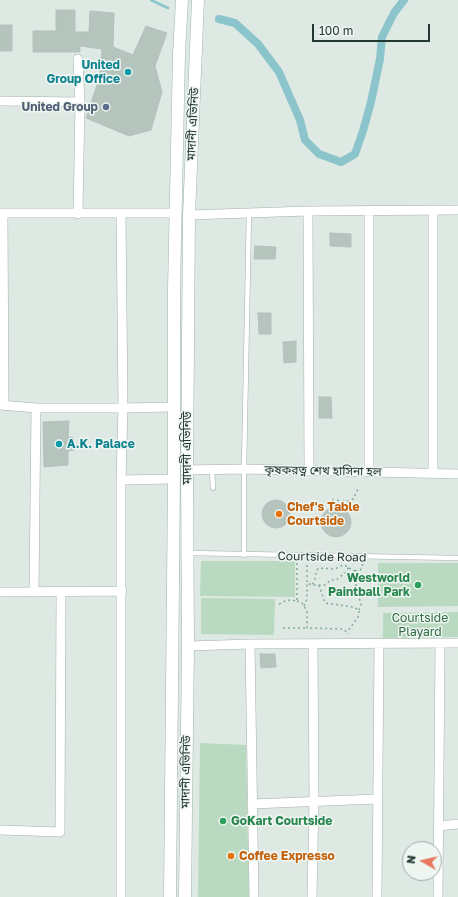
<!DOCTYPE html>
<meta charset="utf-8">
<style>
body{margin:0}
#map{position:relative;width:458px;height:897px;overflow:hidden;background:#dfe9e4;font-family:"Golos Text",sans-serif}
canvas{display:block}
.north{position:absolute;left:402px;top:841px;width:40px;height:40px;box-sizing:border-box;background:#eff6f2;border:1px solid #9daaa4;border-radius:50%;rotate:278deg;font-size:11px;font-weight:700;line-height:16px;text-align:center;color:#223830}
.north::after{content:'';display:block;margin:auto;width:14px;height:18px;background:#e7785f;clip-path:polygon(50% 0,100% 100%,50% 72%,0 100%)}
.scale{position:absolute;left:312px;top:24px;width:118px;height:18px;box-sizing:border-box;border:2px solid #223830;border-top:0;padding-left:5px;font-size:12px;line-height:14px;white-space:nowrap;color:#223830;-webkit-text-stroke:3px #eff6f2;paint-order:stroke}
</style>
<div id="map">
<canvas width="458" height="897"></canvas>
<div class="north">N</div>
<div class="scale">100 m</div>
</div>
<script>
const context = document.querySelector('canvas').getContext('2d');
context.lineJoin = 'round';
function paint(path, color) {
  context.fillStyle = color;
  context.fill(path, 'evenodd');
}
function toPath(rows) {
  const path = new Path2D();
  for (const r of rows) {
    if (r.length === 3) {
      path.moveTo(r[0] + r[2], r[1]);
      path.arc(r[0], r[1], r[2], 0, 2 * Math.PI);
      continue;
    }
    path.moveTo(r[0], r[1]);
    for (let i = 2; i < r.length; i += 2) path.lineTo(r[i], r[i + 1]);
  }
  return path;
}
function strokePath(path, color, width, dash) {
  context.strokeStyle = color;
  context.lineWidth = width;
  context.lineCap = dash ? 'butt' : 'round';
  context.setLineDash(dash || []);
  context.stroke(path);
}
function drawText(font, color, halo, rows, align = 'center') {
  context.font = font + ' "Golos Text","Noto Sans Bengali",sans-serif';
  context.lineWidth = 3;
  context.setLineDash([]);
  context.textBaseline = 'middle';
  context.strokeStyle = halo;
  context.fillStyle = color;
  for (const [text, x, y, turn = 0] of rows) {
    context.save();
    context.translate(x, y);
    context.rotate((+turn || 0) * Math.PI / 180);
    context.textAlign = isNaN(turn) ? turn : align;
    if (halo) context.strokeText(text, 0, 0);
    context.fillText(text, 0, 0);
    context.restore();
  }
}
const green = toPath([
 [201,561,295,561,295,597,200,596],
 [378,563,458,563,458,606,378,607],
 [201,598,275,599,274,635,201,634],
 [458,612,458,637,383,638,383,613],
 [200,743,246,745,249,897,198,897]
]);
const stream = toPath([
 [151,0,168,8]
]);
const canal = toPath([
 [219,19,235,23,258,44,279,72,300,120,305,140,319,154,341,162,355,154,363,131,371,102,380,59,382,37,394,13,404,0]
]);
const building = toPath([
 [56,10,75,10,75,32,89,32,90,11,114,13,113,47,133,55,146,26,167,33,155,66,162,92,151,130,129,136,86,118,99,79,102,49,80,46,80,52,33,52,33,31,56,31,56,10],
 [0,25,12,25,12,51,0,51,0,25],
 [330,233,351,234,351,247,330,246,330,233],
 [255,246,276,247,275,259,254,259,255,246],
 [258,313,271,313,271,334,259,334,258,313],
 [296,341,296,362,284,363,283,342,296,341],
 [319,397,331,397,332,418,319,418,319,397],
 [69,421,68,437,73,437,74,450,68,451,68,465,44,467,43,422,69,421],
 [276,514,14],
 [336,522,15],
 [260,654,275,654,276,667,261,668,260,654]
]);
const path = toPath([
 [332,500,348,501,353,499,358,489],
 [307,560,307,583,312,585,325,585,331,580,336,580,345,573,349,567,343,565,335,569,319,568,317,570,314,582,312,585],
 [349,568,355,571,356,585,361,605,359,610],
 [355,571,360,570,362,568,363,562],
 [319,585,325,603,353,607,359,610,359,615,356,620,347,632],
 [297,601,302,603,307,611,307,628,343,629,349,634],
 [279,604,287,600,297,601,297,560],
 [304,606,307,599,307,583],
 [283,628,307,628]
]);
const service = toPath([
 [212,470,213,488],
 [189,553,458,558],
 [244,555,244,469,249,212]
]);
const minor = toPath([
 [0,101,80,102],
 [433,210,433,474],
 [308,211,309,471],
 [0,213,121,213,123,408,121,480,121,897],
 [121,213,175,213],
 [3,214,4,405],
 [78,214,80,102,78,59],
 [189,215,308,211,458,210],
 [0,405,36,408,123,408,174,407],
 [187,470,244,469,458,474],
 [369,472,369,210],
 [121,480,174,479],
 [0,592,122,591],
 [34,592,36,408],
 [250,644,254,897],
 [188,646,250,644,458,643],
 [252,804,377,799],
 [439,826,458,824],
 [0,830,60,832,61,592],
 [312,897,314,801,313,644],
 [377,897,379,644],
 [438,897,440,643]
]);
const secondary = toPath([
 [170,897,174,479,174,289,179,54,182,0],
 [185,897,188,646,187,470,189,215,198,0]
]);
const markers = [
 [128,72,4,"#0f9aa8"],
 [106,107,4,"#5c6f8a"],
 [59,444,4,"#0f9aa8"],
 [279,514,4,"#e8710a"],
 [418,585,4,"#2e9e5b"],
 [223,821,4,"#2e9e5b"],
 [231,856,4,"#e8710a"]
];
const cultureNames = [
 ["United",120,65],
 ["Group Office",120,79],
 ["A.K. Palace",67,444,"left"]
];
const serviceNames = [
 ["United Group",98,107]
];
const streetNames = [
 ["মাদানী এভিনিউ",193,124,-87],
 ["মাদানী এভিনিউ",187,448,-90],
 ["কৃষকরত্ন শেখ হাসিনা হল",323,471,1],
 ["Courtside Road",322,557,1],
 ["মাদানী এভিনিউ",186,772,-89]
];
const foodNames = [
 ["Chef's Table",287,507],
 ["Courtside",287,521],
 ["Coffee Expresso",239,856]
];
const leisureNames = [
 ["Westworld",410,578],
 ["Paintball Park",410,592],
 ["GoKart Courtside",231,821,"left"]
];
const parkNames = [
 ["Courtside",420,618],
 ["Playard",420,632]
];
paint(green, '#b9d9c0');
strokePath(stream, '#8bc5cb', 2.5);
strokePath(canal, '#8bc5cb', 8);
paint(building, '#b5c4bd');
strokePath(building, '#b2c2bb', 1);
strokePath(service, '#a3b0aa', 5.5);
strokePath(minor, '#a3b0aa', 10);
strokePath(secondary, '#9fb4ab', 13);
strokePath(path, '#82ab9b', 1.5, [2, 3]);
strokePath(service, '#fff', 4.5);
strokePath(minor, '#fff', 9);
strokePath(secondary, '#fff', 12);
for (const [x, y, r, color] of markers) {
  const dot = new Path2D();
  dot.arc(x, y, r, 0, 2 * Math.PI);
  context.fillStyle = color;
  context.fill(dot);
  strokePath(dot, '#eff6f2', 1.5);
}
drawText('bold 12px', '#0d838f', '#eff6f2', cultureNames, 'right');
drawText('bold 12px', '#4e5e75', '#eff6f2', serviceNames, 'right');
drawText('12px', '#223830', '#eff6f2', streetNames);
drawText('bold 12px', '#c56008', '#eff6f2', foodNames, 'left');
drawText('bold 12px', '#27864d', '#eff6f2', leisureNames, 'right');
drawText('12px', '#2f6b43', '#eff6f2', parkNames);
</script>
